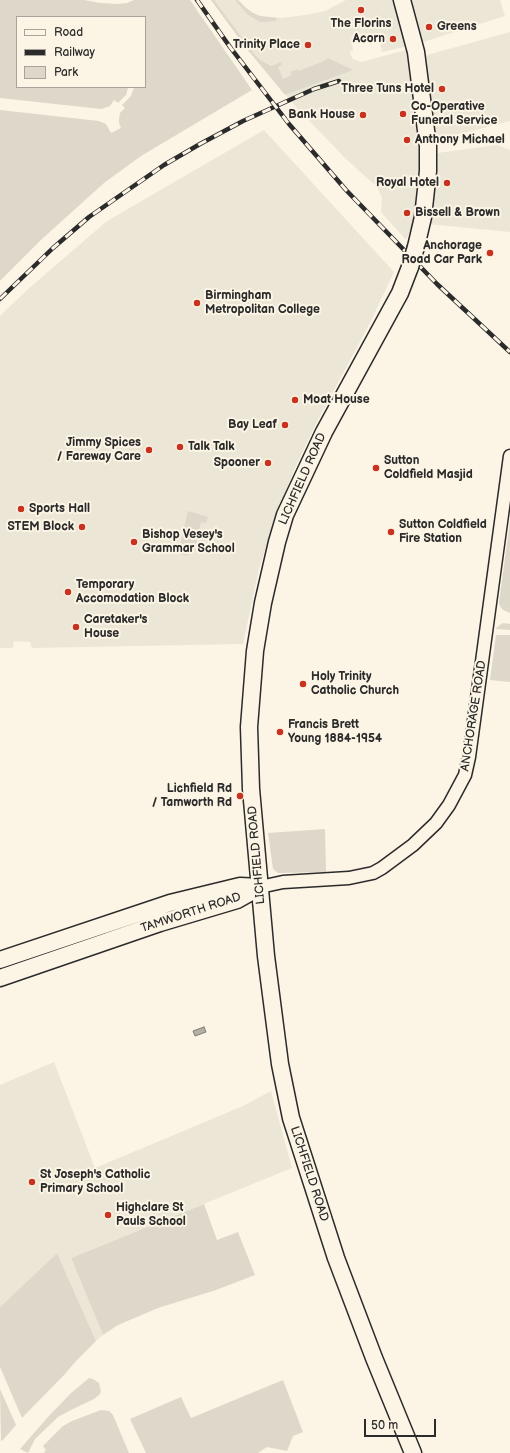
<!DOCTYPE html>
<style>
body{margin:0}
#map{position:relative;width:510px;height:1453px;overflow:hidden;background:#fcf5e5;font-family:"Balsamiq Sans",sans-serif}
canvas{display:block}
.legend{position:absolute;left:16px;top:16px;width:130px;height:72px;box-sizing:border-box;background:#fcf5e5;border:1px solid #a8a49b;margin:0;padding:5px 7px;list-style:none;font-size:12px;color:#2b2b2b}
.legend li{display:flex;align-items:center;gap:8px;height:20px}
.legend b{width:20px;border:1px solid #a8a49b}
.scale{position:absolute;left:364px;top:1419px;width:72px;height:18px;box-sizing:border-box;border:2px solid #2b2b2b;border-top:0;padding-left:5px;font-size:12px;line-height:14px;white-space:nowrap;color:#2b2b2b;-webkit-text-stroke:3px #fcf5e5;paint-order:stroke}
</style>
<div id="map">
<canvas width="510" height="1453"></canvas>
<ul class="legend">
<li><b style="height:5px;background:#fcf5e5"></b>Road</li>
<li><b style="height:5px;background:#2b2b2b"></b>Railway</li>
<li><b style="height:11px;background:#ded8ca"></b>Park</li>
</ul>
<div class="scale">50 m</div>
</div>
<script>
const context = document.querySelector('canvas').getContext('2d');
context.lineJoin = 'round';
function paint(path, color) {
  context.fillStyle = color;
  context.fill(path, 'evenodd');
}
function toPath(rows) {
  const path = new Path2D();
  for (const r of rows) {
    path.moveTo(r[0], r[1]);
    for (let i = 2; i < r.length; i += 2) path.lineTo(r[i], r[i + 1]);
  }
  return path;
}
function strokePath(path, color, width, dash) {
  context.strokeStyle = color;
  context.lineWidth = width;
  context.lineCap = dash ? 'butt' : 'round';
  context.setLineDash(dash || []);
  context.stroke(path);
}
function drawText(font, color, halo, rows, align = 'center') {
  context.font = font + ' "Balsamiq Sans",sans-serif';
  context.lineWidth = 4;
  context.setLineDash([]);
  context.textBaseline = 'middle';
  context.strokeStyle = halo;
  context.fillStyle = color;
  for (const [text, x, y, turn = 0] of rows) {
    context.save();
    context.translate(x, y);
    context.rotate((+turn || 0) * Math.PI / 180);
    context.textAlign = isNaN(turn) ? turn : align;
    if (halo) context.strokeText(text, 0, 0);
    context.fillText(text, 0, 0);
    context.restore();
  }
}
const built = toPath([
 [211,0,238,0,246,8,253,13,260,16,281,18,305,15,325,11,346,0,394,0,408,46,382,52,379,38,374,38,352,42,353,51,350,51,351,56,353,59,361,62,410,49,422,153,419,200,413,224,406,240,381,212,382,198,377,187,346,159,295,106,247,49],
 [410,0,500,0,505,16,420,43],
 [510,32,510,121,464,133,441,137,434,137,420,57],
 [264,130,394,272,370,323,317,422,295,468,274,521,259,569,243,644,32,648,30,642,14,641,13,648,0,648,0,316,27,290,107,221],
 [497,145,510,150,510,232,427,224,433,155,437,153],
 [54,1062,95,1168,243,1106,271,1091,292,1168,71,1258,103,1335,96,1341,57,1253,0,1307,0,1085]
]);
const green = toPath([
 [0,0,84,0,100,3,118,4,127,3,134,0,190,0,252,90,141,156,104,183,42,239,0,281,0,110,99,121,106,124,111,133,121,128,119,123,119,119,120,113,125,108,122,105,131,96,134,87,145,87,145,17,17,17,17,87,128,88,126,95,118,103,114,100,110,106,101,109,0,98],
 [211,0,214,0,254,54,260,60,271,66,281,62,282,65,278,67,283,79,292,75,290,72,298,69,298,71,322,62,328,58,353,70,285,95,247,49],
 [235,0,238,0,246,8,253,13,260,16,277,18,276,21,260,22,247,14],
 [188,511,208,517,206,523,201,522,195,550,191,551,187,556,178,553],
 [510,522,510,613,503,610,500,606,499,602],
 [503,623,510,624,510,630,496,629,497,627],
 [496,635,510,635,510,682,490,680],
 [325,829,326,872,278,873,273,869,268,833],
 [204,1204,217,1240,238,1232,255,1275,216,1290,158,1308,118,1325,103,1335,71,1258],
 [57,1253,96,1341,76,1361,64,1375,22,1418,0,1367,0,1307],
 [89,1378,93,1379,99,1383,101,1392,99,1395,94,1399,71,1410,58,1417,35,1439,28,1453,20,1449,48,1417,71,1393],
 [283,1380,303,1432,293,1436,287,1451,267,1447,258,1453,146,1453,130,1419,181,1397,191,1418],
 [0,1389,16,1425,3,1440,1,1441],
 [101,1410,109,1411,113,1415,129,1453,45,1453,44,1452,46,1450,43,1446,63,1426,72,1421]
]);
const water = toPath([
 [204,1027,206,1032,195,1036,193,1031,204,1027]
]);
const tertiary = toPath([
 [260,887,283,882,349,878,373,873,382,868,413,845,436,823,449,805,465,775,469,757,510,456]
]);
const primary = toPath([
 [402,0,416,52,428,146,428,171,423,217,416,247],
 [410,267,400,293,324,432,285,515,277,542,263,603,255,651,249,727,251,789,266,956,280,1064,291,1118,336,1258,374,1358,413,1453],
 [0,960,170,903,240,886,260,887],
 [0,978,160,923,237,900,260,887]
]);
const rail = toPath([
 [197,0,230,47,289,124,346,190,437,284,510,352],
 [0,299,53,248,89,217,164,165,200,144,243,121,314,89,339,81]
]);
const primaryBridge = toPath([
 [410,267,416,247]
]);
const markers = [
 [361,10,4,"#c8321e"],
 [429,27,4,"#c8321e"],
 [393,39,4,"#c8321e"],
 [308,45,4,"#c8321e"],
 [442,89,4,"#c8321e"],
 [403,114,4,"#c8321e"],
 [363,115,4,"#c8321e"],
 [407,140,4,"#c8321e"],
 [447,183,4,"#c8321e"],
 [407,213,4,"#c8321e"],
 [490,253,4,"#c8321e"],
 [197,303,4,"#c8321e"],
 [295,400,4,"#c8321e"],
 [285,425,4,"#c8321e"],
 [180,447,4,"#c8321e"],
 [149,450,4,"#c8321e"],
 [268,463,4,"#c8321e"],
 [376,468,4,"#c8321e"],
 [21,509,4,"#c8321e"],
 [82,527,4,"#c8321e"],
 [391,532,4,"#c8321e"],
 [134,542,4,"#c8321e"],
 [68,592,4,"#c8321e"],
 [76,627,4,"#c8321e"],
 [303,684,4,"#c8321e"],
 [280,732,4,"#c8321e"],
 [240,796,4,"#c8321e"],
 [32,1182,4,"#c8321e"],
 [108,1215,4,"#c8321e"]
];
const poiNames = [
 ["The Florins",361,24,"center"],
 ["Greens",437,27],
 ["Acorn",385,39,"right"],
 ["Trinity Place",300,45,"right"],
 ["Three Tuns Hotel",434,89,"right"],
 ["Co-Operative",411,107],
 ["Funeral Service",411,121],
 ["Bank House",355,115,"right"],
 ["Anthony Michael",415,140],
 ["Royal Hotel",439,183,"right"],
 ["Bissell & Brown",415,213],
 ["Anchorage",482,246,"right"],
 ["Road Car Park",482,260,"right"],
 ["Birmingham",205,296],
 ["Metropolitan College",205,310],
 ["Moat House",303,400],
 ["Bay Leaf",277,425,"right"],
 ["Jimmy Spices",141,443,"right"],
 ["/ Fareway Care",141,457,"right"],
 ["Talk Talk",188,447],
 ["Sutton",384,461],
 ["Coldfield Masjid",384,475],
 ["Spooner",260,463,"right"],
 ["Sports Hall",29,509],
 ["Sutton Coldfield",399,525],
 ["Fire Station",399,539],
 ["STEM Block",74,527,"right"],
 ["Bishop Vesey's",142,535],
 ["Grammar School",142,549],
 ["Temporary",76,585],
 ["Accomodation Block",76,599],
 ["Caretaker's",84,620],
 ["House",84,634],
 ["Holy Trinity",311,677],
 ["Catholic Church",311,691],
 ["Francis Brett",288,725],
 ["Young 1884-1954",288,739],
 ["Lichfield Rd",232,789,"right"],
 ["/ Tamworth Rd",232,803,"right"],
 ["St Joseph's Catholic",40,1175],
 ["Primary School",40,1189],
 ["Highclare St",116,1208],
 ["Pauls School",116,1222]
];
const streetNames = [
 ["LICHFIELD ROAD",303,479,-66],
 ["ANCHORAGE ROAD",474,716,-81],
 ["LICHFIELD ROAD",257,855,-95],
 ["TAMWORTH ROAD",191,913,-18],
 ["LICHFIELD ROAD",309,1174,72]
];
paint(built, '#ece6d7');
paint(green, '#ded8ca');
paint(water, '#b4b0a5');
strokePath(water, '#7d7b74', 1);
strokePath(tertiary, '#2b2b2b', 15);
strokePath(primary, '#2b2b2b', 19);
strokePath(tertiary, '#fcf5e5', 12);
strokePath(primary, '#fcf5e5', 16);
strokePath(rail, '#2b2b2b', 4.5);
strokePath(rail, '#fcf5e5', 3, [9]);
strokePath(primaryBridge, '#2b2b2b', 19, []);
strokePath(primaryBridge, '#fcf5e5', 16);
for (const [x, y, r, color] of markers) {
  const dot = new Path2D();
  dot.arc(x, y, r, 0, 2 * Math.PI);
  context.fillStyle = color;
  context.fill(dot);
  strokePath(dot, '#fcf5e5', 1.5);
}
drawText('bold 12px', '#2b2b2b', '#fcf5e5', poiNames, 'left');
drawText('12px', '#2b2b2b', '#fcf5e5', streetNames);
</script>
